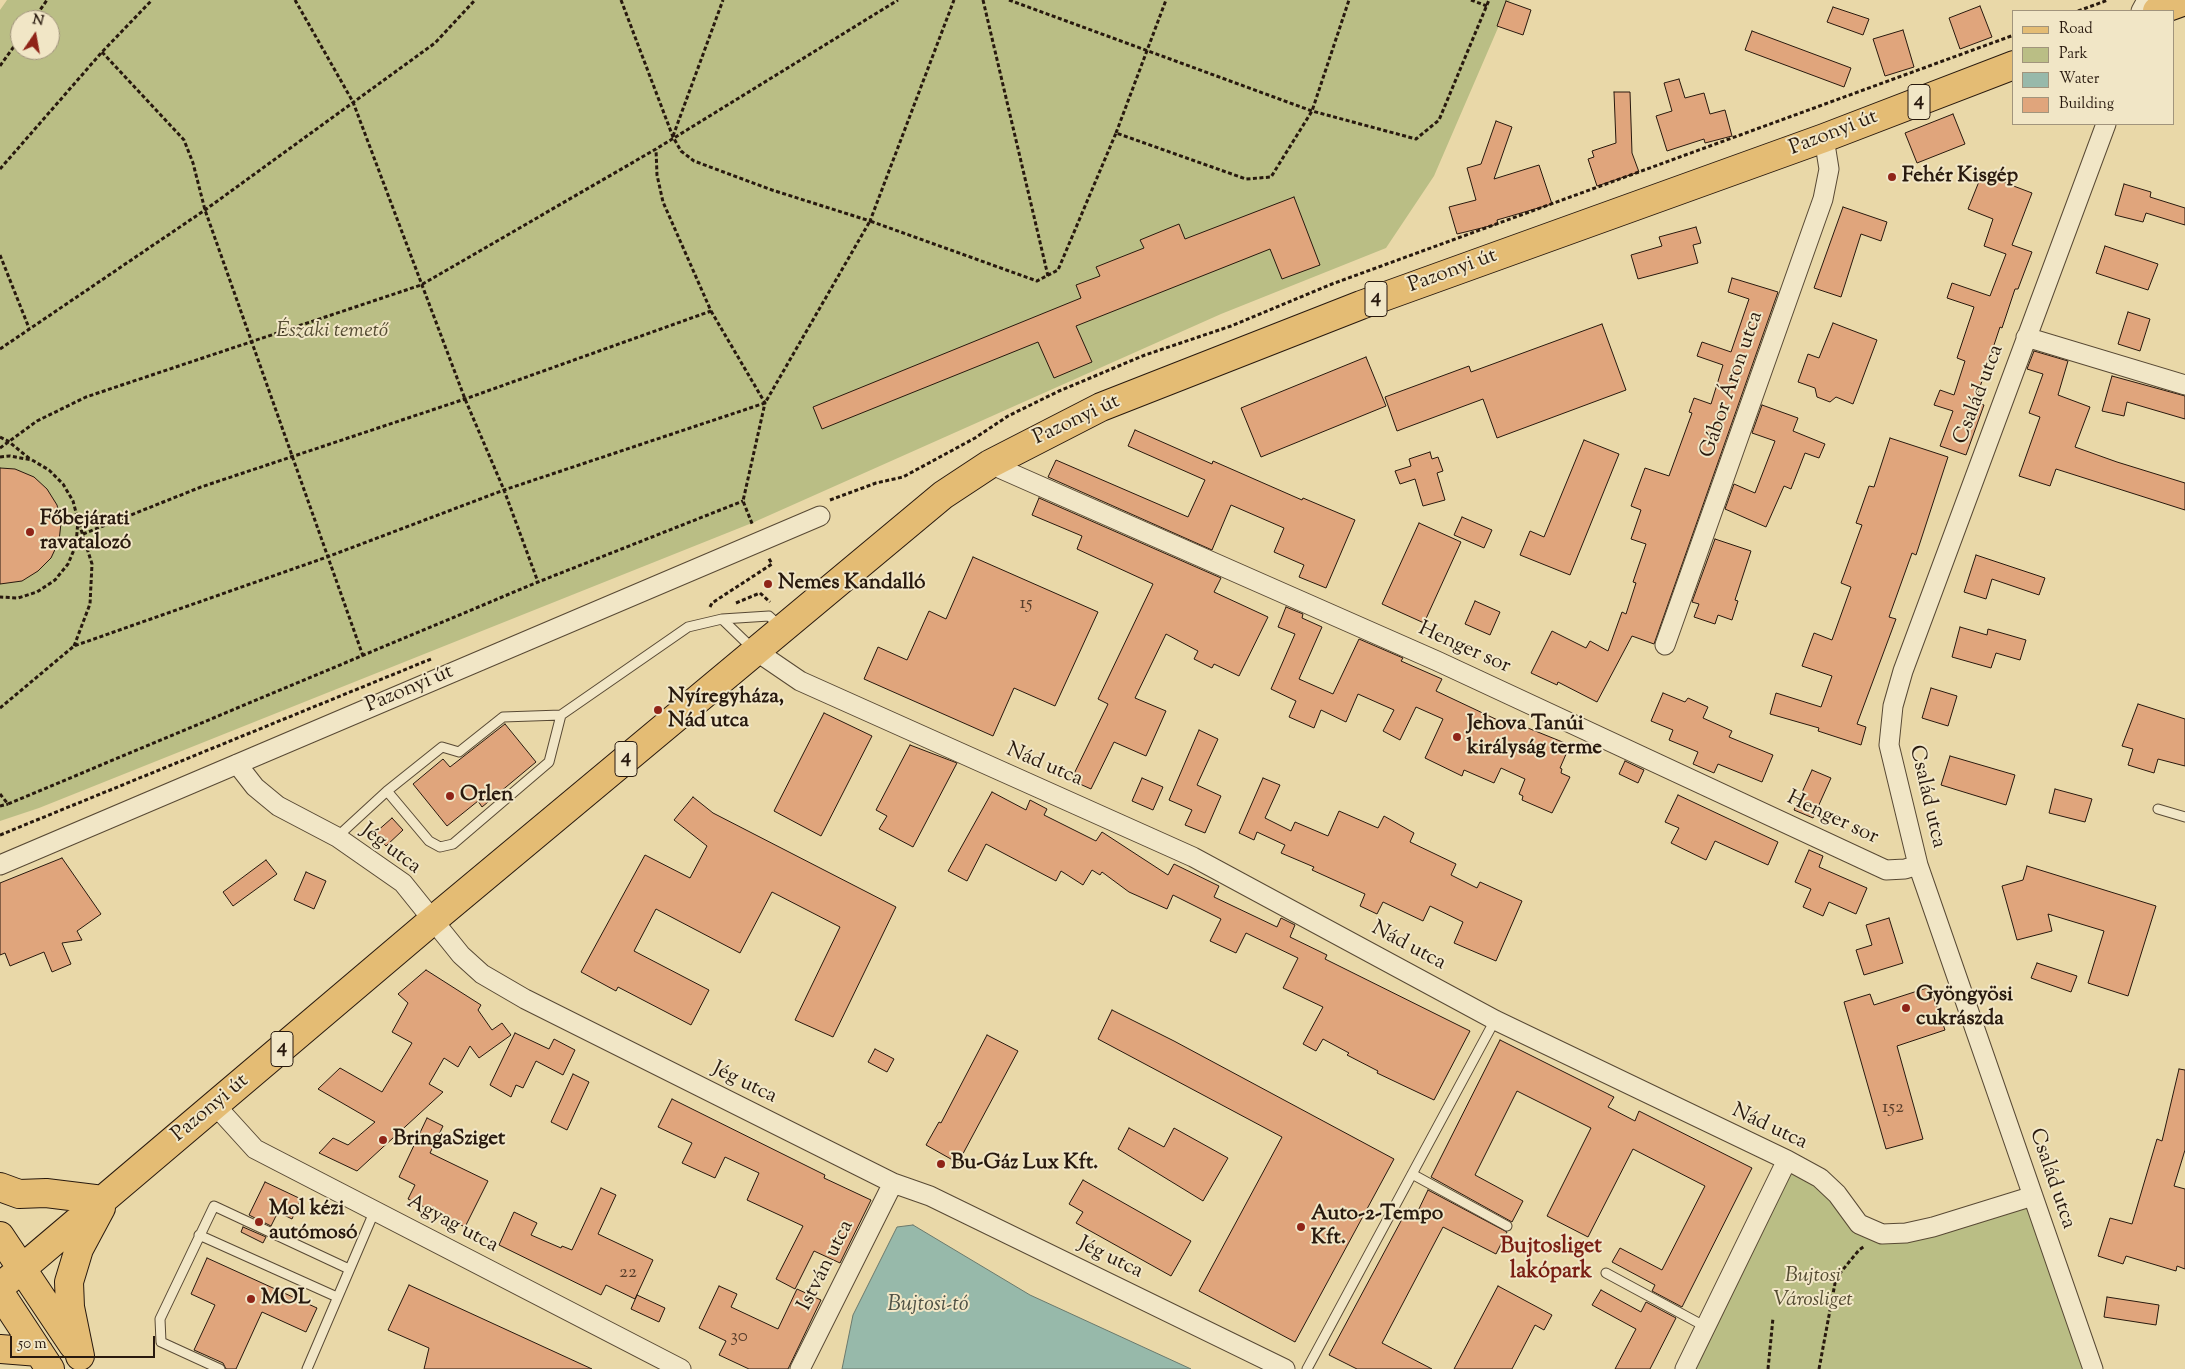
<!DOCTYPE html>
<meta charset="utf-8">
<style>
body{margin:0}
#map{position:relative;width:2185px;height:1369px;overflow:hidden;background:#e9d8a8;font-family:"Sorts Mill Goudy",serif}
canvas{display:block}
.legend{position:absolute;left:2012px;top:10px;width:162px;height:115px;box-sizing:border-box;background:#f1e6c6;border:1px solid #a1947c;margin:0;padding:6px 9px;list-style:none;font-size:15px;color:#28190e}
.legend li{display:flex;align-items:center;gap:10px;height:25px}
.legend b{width:25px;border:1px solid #a1947c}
.north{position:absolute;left:10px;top:10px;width:50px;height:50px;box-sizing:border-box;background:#f1e6c6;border:1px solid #a1947c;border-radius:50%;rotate:12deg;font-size:14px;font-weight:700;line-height:20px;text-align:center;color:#28190e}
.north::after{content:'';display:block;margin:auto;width:18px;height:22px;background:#8f2418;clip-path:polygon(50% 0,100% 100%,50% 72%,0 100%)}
.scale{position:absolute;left:10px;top:1336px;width:145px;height:22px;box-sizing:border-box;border:2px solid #28190e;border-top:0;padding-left:6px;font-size:15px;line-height:18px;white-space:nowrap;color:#28190e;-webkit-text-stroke:4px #f1e6c6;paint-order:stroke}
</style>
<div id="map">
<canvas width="2185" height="1369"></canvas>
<ul class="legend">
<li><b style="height:6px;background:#e4bc74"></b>Road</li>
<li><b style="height:14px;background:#babe85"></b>Park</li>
<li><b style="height:14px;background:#97b9aa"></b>Water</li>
<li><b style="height:14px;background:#e0a57c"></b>Building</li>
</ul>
<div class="north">N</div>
<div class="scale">50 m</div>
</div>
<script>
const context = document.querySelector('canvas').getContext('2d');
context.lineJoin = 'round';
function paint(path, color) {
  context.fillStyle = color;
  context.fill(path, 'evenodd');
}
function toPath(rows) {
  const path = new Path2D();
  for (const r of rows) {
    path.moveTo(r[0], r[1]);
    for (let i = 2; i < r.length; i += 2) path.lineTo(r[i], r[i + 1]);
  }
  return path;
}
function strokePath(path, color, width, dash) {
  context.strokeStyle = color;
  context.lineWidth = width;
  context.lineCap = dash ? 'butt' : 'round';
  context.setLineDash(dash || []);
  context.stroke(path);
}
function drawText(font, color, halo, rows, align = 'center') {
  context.font = font + ' "Sorts Mill Goudy",serif';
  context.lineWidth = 4;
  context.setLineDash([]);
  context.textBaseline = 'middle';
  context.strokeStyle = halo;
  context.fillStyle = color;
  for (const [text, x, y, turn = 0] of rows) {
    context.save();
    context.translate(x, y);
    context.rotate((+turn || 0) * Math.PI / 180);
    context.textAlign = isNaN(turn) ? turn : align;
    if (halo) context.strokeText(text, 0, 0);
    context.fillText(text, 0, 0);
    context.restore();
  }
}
const green = toPath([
 [7,0,1510,0,1434,176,1386,248,1221,314,752,523,39,808,0,821,0,10],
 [20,20,50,20,50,50,20,50],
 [1787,1160,1882,1234,2033,1196,2091,1369,1685,1369]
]);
const water = toPath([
 [913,1225,1030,1295,1191,1369,842,1369,853,1315,897,1227,913,1225]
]);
const building = toPath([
 [1506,1,1531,10,1523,35,1497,26,1506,1],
 [1980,6,1992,37,1960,49,1949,18,1980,6],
 [1833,7,1869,19,1863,35,1827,22,1833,7],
 [1903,30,1914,67,1885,76,1873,39,1903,30],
 [1752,31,1851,68,1844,87,1745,50,1752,31],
 [1679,79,1685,98,1704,93,1710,114,1725,110,1732,136,1705,143,1704,139,1667,151,1656,116,1672,111,1664,83,1679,79],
 [1614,92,1630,92,1632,153,1639,172,1597,186,1588,159,1594,157,1592,151,1616,143,1614,92],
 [1953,114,1965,144,1917,163,1905,133,1953,114],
 [1496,121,1512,127,1494,179,1539,165,1552,204,1497,220,1498,224,1457,234,1449,207,1476,200,1467,168,1481,164,1496,121],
 [1982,174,2032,193,2012,245,2032,252,2018,289,2015,289,2002,328,2000,327,1975,402,1984,405,1966,455,1940,446,1953,411,1934,405,1940,390,1954,395,1965,361,1957,358,1974,307,1947,298,1952,283,1990,296,2006,254,1984,246,1993,219,1968,209,1982,174],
 [2124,184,2151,192,2150,197,2185,208,2185,225,2146,213,2143,222,2115,215,2124,184],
 [1294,197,1320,265,1282,279,1270,249,1076,326,1092,362,1054,378,1038,342,822,429,813,407,1081,298,1076,285,1100,276,1096,267,1144,248,1140,240,1179,224,1185,239,1294,197],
 [1843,207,1887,222,1881,241,1861,234,1841,297,1814,288,1843,207],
 [1696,227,1701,243,1693,245,1698,263,1638,279,1631,255,1662,246,1659,237,1696,227],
 [2105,246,2158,264,2148,290,2096,273,2105,246],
 [1732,278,1778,292,1654,644,1632,636,1597,702,1558,682,1557,685,1531,673,1552,631,1586,648,1590,641,1608,651,1622,612,1626,614,1636,583,1633,582,1646,544,1631,539,1641,510,1631,506,1645,468,1669,476,1692,413,1689,412,1694,398,1711,404,1723,365,1697,356,1702,342,1731,352,1749,299,1728,292,1732,278],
 [2128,312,2150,319,2140,351,2118,344,2128,312],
 [1833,323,1877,340,1853,404,1836,397,1830,402,1817,397,1815,388,1798,382,1808,354,1819,358,1833,323],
 [1602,324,1626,390,1497,438,1483,399,1397,431,1385,397,1469,366,1471,372,1602,324],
 [2034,351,2068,361,2058,395,2090,407,2075,447,2117,462,2185,483,2185,510,2056,469,2050,486,2019,476,2040,417,2029,413,2043,374,2027,369,2034,351],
 [1366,357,1386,406,1261,457,1241,408,1366,357],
 [2112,376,2185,396,2185,419,2127,402,2124,416,2102,411,2112,376],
 [1762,405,1798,418,1793,431,1825,444,1819,458,1805,453,1791,489,1784,486,1766,527,1725,509,1734,484,1755,493,1775,441,1752,433,1762,405],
 [1135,430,1212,464,1213,461,1302,500,1303,498,1355,520,1326,588,1299,577,1304,565,1274,552,1284,528,1231,505,1212,550,1048,477,1056,460,1188,517,1205,480,1128,446,1135,430],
 [1890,438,1948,457,1916,555,1912,553,1889,617,1896,619,1857,724,1866,727,1861,745,1818,731,1819,728,1770,714,1776,693,1821,707,1832,676,1802,666,1814,633,1832,640,1851,587,1841,583,1862,525,1856,523,1869,486,1874,487,1890,438],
 [1584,440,1619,454,1570,575,1520,555,1530,531,1544,537,1584,440],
 [1430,452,1432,459,1438,457,1443,471,1437,473,1445,500,1423,506,1415,479,1400,484,1395,471,1411,466,1409,459,1430,452],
 [0,468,15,469,34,477,47,489,57,505,61,523,59,541,51,558,38,571,22,581,0,584,0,468],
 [1039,498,1221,578,1214,592,1268,617,1239,676,1214,664,1212,668,1194,659,1198,651,1166,634,1135,698,1166,711,1146,756,1114,742,1091,789,1071,780,1108,704,1098,699,1153,584,1077,549,1082,536,1032,515,1039,498],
 [1462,517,1492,530,1484,548,1454,535,1462,517],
 [1419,523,1461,542,1424,623,1382,604,1419,523],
 [1715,539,1751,551,1735,600,1738,601,1732,620,1718,615,1715,624,1694,617,1699,604,1692,602,1715,539],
 [1976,555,2045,578,2039,595,1992,579,1986,599,1964,592,1976,555],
 [973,557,1098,612,1055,706,1014,688,993,736,864,679,878,647,907,660,929,611,946,619,973,557],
 [1475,601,1500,612,1490,635,1465,624,1475,601],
 [1286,607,1303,614,1302,618,1322,627,1299,679,1333,694,1359,639,1403,658,1401,661,1442,679,1436,691,1506,724,1508,720,1570,745,1560,768,1562,769,1561,773,1570,777,1552,813,1522,800,1523,796,1519,794,1525,779,1501,768,1494,783,1464,770,1462,776,1425,758,1443,719,1416,707,1400,740,1383,731,1394,710,1358,694,1346,722,1321,710,1314,728,1289,717,1296,701,1271,689,1295,634,1278,627,1286,607],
 [1960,627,1987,635,1988,629,2026,640,2020,660,1996,653,1991,668,1952,657,1960,627],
 [1931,688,1957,696,1948,726,1922,718,1931,688],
 [1663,693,1685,702,1688,698,1708,707,1703,718,1732,731,1729,737,1773,755,1762,782,1718,764,1714,773,1693,764,1698,752,1669,740,1673,730,1651,721,1663,693],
 [2138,704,2185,719,2185,766,2158,759,2154,773,2128,765,2133,749,2122,746,2138,704],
 [824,713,872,736,821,836,774,811,824,713],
 [505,724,536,762,482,807,478,801,447,826,413,784,443,759,450,767,505,724],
 [1199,730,1218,739,1197,785,1221,796,1205,833,1185,825,1192,810,1169,800,1199,730],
 [910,745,957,763,913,847,879,829,887,816,876,810,910,745],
 [1950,756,2015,775,2006,805,1941,785,1950,756],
 [1625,761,1644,770,1638,783,1619,774,1625,761],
 [1812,770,1831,778,1813,818,1794,810,1812,770],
 [1142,778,1163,787,1153,810,1132,801,1142,778],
 [1263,778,1280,785,1265,818,1291,831,1295,822,1328,836,1339,811,1378,828,1384,816,1414,833,1410,842,1456,864,1451,875,1477,888,1480,882,1522,901,1496,961,1454,943,1463,922,1430,906,1423,921,1383,902,1377,914,1360,906,1365,894,1312,870,1314,867,1281,853,1285,845,1257,832,1254,840,1239,833,1263,778],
 [2055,789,2092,799,2085,822,2049,813,2055,789],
 [992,792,1026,810,1030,800,1047,809,1044,815,1096,841,1102,832,1168,875,1174,864,1219,886,1214,897,1277,927,1281,918,1295,925,1290,937,1327,955,1325,959,1470,1031,1434,1100,1377,1073,1378,1071,1347,1055,1349,1053,1323,1039,1316,1051,1303,1044,1323,1007,1283,988,1298,958,1246,933,1236,953,1210,941,1221,919,1173,895,1167,909,1129,892,1102,872,1100,875,1092,870,1083,885,1061,871,1056,881,986,844,967,881,948,871,992,792],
 [1678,795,1778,842,1768,865,1715,841,1706,860,1671,843,1679,828,1665,822,1678,795],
 [693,797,713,813,896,907,833,1037,795,1020,840,927,772,892,740,953,656,909,634,951,709,990,691,1025,618,987,616,991,581,972,645,855,690,878,707,846,674,820,693,797],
 [392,818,403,830,386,846,375,833,392,818],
 [1809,850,1823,856,1819,867,1867,888,1856,914,1829,902,1823,916,1803,907,1811,889,1795,882,1809,850],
 [62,858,101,914,77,931,82,940,62,943,71,964,52,972,44,952,10,966,5,953,0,955,0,883,62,858],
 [266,860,277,874,233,906,223,892,266,860],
 [2027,866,2156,906,2128,996,2088,983,2104,931,2048,914,2052,931,2017,940,2002,886,2023,880,2027,866],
 [306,872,326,881,314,909,294,900,306,872],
 [1889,918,1903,963,1864,975,1856,950,1872,945,1866,925,1889,918],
 [2037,963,2077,976,2071,992,2031,978,2037,963],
 [426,970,481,1005,478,1010,492,1030,502,1023,511,1035,479,1058,470,1046,458,1067,444,1058,429,1084,443,1092,357,1171,319,1153,333,1138,348,1145,375,1122,318,1089,340,1068,382,1092,412,1043,392,1032,408,1003,398,994,426,970],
 [1930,987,1945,1030,1897,1046,1923,1139,1886,1149,1844,1002,1870,994,1874,1005,1930,987],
 [1112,1010,1174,1041,1394,1159,1295,1342,1199,1291,1282,1137,1098,1039,1112,1010],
 [515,1033,549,1049,554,1039,575,1050,563,1075,536,1061,523,1088,516,1085,511,1097,490,1085,515,1033],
 [987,1035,1018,1051,958,1163,926,1145,939,1122,941,1123,987,1035],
 [1500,1040,1614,1097,1608,1107,1635,1121,1639,1111,1752,1168,1682,1307,1652,1291,1655,1285,1612,1262,1620,1248,1662,1270,1705,1186,1633,1149,1588,1237,1547,1216,1591,1128,1517,1091,1475,1175,1523,1201,1512,1222,1431,1177,1500,1040],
 [875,1049,894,1059,887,1072,868,1062,875,1049],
 [2179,1069,2185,1070,2185,1150,2174,1186,2185,1189,2185,1269,2177,1266,2176,1271,2126,1256,2123,1264,2098,1256,2110,1218,2132,1224,2157,1139,2162,1141,2179,1069],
 [573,1074,589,1082,567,1130,551,1122,573,1074],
 [672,1099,825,1175,824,1178,871,1200,840,1263,814,1251,795,1289,776,1279,803,1226,747,1200,759,1173,725,1157,715,1178,682,1163,692,1143,658,1127,672,1099],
 [427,1118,443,1126,430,1153,488,1181,465,1227,408,1199,415,1185,399,1177,427,1118],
 [1129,1128,1164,1147,1174,1128,1228,1158,1203,1201,1118,1149,1129,1128],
 [1083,1180,1191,1241,1171,1276,1076,1223,1083,1212,1069,1204,1083,1180],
 [265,1182,301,1199,292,1219,278,1212,271,1226,249,1215,265,1182],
 [601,1188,616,1195,598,1234,653,1260,635,1299,606,1285,601,1295,499,1245,514,1212,537,1223,531,1235,561,1248,562,1246,572,1250,601,1188],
 [1428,1190,1507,1232,1496,1254,1443,1227,1382,1343,1432,1369,1357,1369,1329,1355,1408,1208,1417,1213,1428,1190],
 [243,1227,266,1237,263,1243,241,1232,243,1227],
 [207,1258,317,1308,306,1332,262,1312,236,1369,226,1369,223,1363,194,1350,215,1305,191,1294,207,1258],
 [409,1285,592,1369,424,1369,429,1348,388,1330,409,1285],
 [719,1286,737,1294,731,1307,778,1329,797,1289,821,1300,788,1369,749,1369,719,1355,726,1341,699,1328,719,1286],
 [1498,1286,1552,1315,1544,1330,1535,1325,1512,1369,1454,1369,1498,1286],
 [1601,1290,1641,1312,1646,1302,1676,1318,1650,1369,1615,1369,1636,1329,1592,1305,1601,1290],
 [637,1295,665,1308,659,1322,631,1309,637,1295],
 [2107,1297,2159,1305,2156,1325,2104,1317,2107,1297]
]);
const path = toPath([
 [295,0,353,102,465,399,504,490,538,582],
 [621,0,673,137,681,151,694,161,772,190,870,221,954,0],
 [983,0,1048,276],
 [1009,0,1312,111,1416,139,1439,120,1489,0],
 [1471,0,1487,6],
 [2078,11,2108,0],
 [33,20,47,0],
 [102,52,184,140,193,163,205,210,363,656],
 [0,66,20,38],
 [1116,133,1166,0],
 [673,136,723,0],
 [0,169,102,52,152,0],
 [0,255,29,328],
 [711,311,765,403,743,501,753,526],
 [0,349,205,210,435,43,475,0],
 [0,437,8,441,30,459],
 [0,448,37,421,86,397,421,285,656,149,898,0],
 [0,457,10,456,32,460,49,470,63,484,73,501,78,520,76,545,68,564,55,580,37,592,18,598,0,597],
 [830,500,876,483,903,477,975,438,1008,416,1059,391,1145,355,1231,326,1332,284,2014,35],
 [76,545,83,534,201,487,465,399,711,311,663,202,657,175,656,149],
 [736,603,760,593,770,602],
 [710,607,712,603,772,564,768,557],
 [74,646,90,604,92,564,79,523],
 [0,708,74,646,327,557,504,490,765,403,870,221,1037,281,1058,270,1116,133,1246,179,1271,177,1312,111,1349,0],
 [0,794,8,804,538,582,743,501],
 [0,806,8,804],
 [0,835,431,659],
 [1768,1369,1773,1318],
 [1819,1369,1836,1278,1859,1250,1865,1246]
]);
const lane = toPath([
 [722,619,754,650],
 [387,791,429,841,440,847,453,844,549,762,561,715,688,627,722,619,769,616,781,627],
 [2158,809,2185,817],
 [337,837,387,791,442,747,459,752,503,717,561,715],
 [1412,1174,1507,1226],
 [199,1235,337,1297],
 [1606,1273,1706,1327],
 [220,1369,161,1342,160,1319,214,1206,349,1269],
 [307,1369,375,1210],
 [1307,1369,1495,1020]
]);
const street = toPath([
 [2141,11,2147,0],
 [2026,337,2185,385],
 [990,464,1437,661,1886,870,1905,869,1918,865],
 [1665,645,1823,199,1829,169,1824,138],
 [756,651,800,681,1193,857,1495,1020,1787,1160,1820,1178,1837,1194,1859,1224,1882,1234,1906,1233,1933,1227,2033,1196],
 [237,764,255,787,278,806,337,837,403,883,461,955,482,974,525,999,893,1183,930,1196,1285,1369],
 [0,865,820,516],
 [215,1105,255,1149,681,1369],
 [800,1369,893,1183],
 [1685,1369,1787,1160],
 [2093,1369,1918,865,1889,745,1893,706,1903,671,2106,124]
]);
const primary = toPath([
 [2157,11,2185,1],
 [0,1187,19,1194,46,1193,103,1200],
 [0,1236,73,1345],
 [0,1287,433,920,943,495,990,464,1101,407,1361,305,1824,138,2014,65],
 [0,1293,50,1369],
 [0,1349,39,1352],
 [80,1356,70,1307,69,1282,79,1249,101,1208]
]);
const markers = [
 [1892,177,5,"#8f2418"],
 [30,532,5,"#8f2418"],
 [768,584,5,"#8f2418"],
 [658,710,5,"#8f2418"],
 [1457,737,5,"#8f2418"],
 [450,796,5,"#8f2418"],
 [1906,1008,5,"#8f2418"],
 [383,1140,5,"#8f2418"],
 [941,1164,5,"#8f2418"],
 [259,1222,5,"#8f2418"],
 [1301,1227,5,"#8f2418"],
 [251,1299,5,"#8f2418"]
];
const numberNames = [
 ["15",1026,605],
 ["152",1893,1109],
 ["22",628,1274],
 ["30",739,1338]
];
const shields = [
 [1919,102,22],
 [1376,299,22],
 [626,759,22],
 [282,1049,22]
];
const shieldNames = [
 ["4",1919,102],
 ["4",1376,299],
 ["4",626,759],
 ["4",282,1049]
];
const streetNames = [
 ["Pazonyi út",1834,134,-21],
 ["Pazonyi út",1453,272,-20],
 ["Gábor Áron utca",1733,385,-71],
 ["Család utca",1980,395,-69],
 ["Pazonyi út",1077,421,-25],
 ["Henger sor",1464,649,24],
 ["Pazonyi út",410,690,-23],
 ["Nád utca",1044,766,23],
 ["Család utca",1926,797,77],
 ["Henger sor",1832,819,25],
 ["Jég utca",390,850,37],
 ["Nád utca",1408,947,28],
 ["Jég utca",744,1084,26],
 ["Pazonyi út",211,1109,-40],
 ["Nád utca",1769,1128,25],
 ["Család utca",2051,1179,71],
 ["Agyag utca",452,1225,28],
 ["Jég utca",1110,1259,26],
 ["István utca",827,1266,-63]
];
const poiNames = [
 ["Fehér Kisgép",1902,177],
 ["Főbejárati",40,520],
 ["ravatalozó",40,544],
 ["Nemes Kandalló",778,584],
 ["Nyíregyháza,",668,698],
 ["Nád utca",668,722],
 ["Jehova Tanúi",1467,725],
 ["királyság terme",1467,749],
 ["Orlen",460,796],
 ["Gyöngyösi",1916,996],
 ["cukrászda",1916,1020],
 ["BringaSziget",393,1140],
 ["Bu-Gáz Lux Kft.",951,1164],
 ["Mol kézi",269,1210],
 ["autómosó",269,1234],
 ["Auto-2-Tempo",1311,1215],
 ["Kft.",1311,1239],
 ["MOL",261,1299]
];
const parkNames = [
 ["Északi temető",332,332],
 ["Bujtosi",1813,1277],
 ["Városliget",1813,1301]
];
const neighbourhoodNames = [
 ["Bujtosliget",1551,1248],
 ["lakópark",1551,1273]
];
const waterNames = [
 ["Bujtosi-tó",928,1306]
];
paint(green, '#babe85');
paint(water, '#97b9aa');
strokePath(water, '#6b796c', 1);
paint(building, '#e0a57c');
strokePath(building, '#28190e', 1);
strokePath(lane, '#584934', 11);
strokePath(street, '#584934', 21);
strokePath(primary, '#28190e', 30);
strokePath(path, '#28190e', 3, [4, 2.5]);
strokePath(lane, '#f1e6c6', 9);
strokePath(street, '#f1e6c6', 19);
strokePath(primary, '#e4bc74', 28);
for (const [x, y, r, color] of markers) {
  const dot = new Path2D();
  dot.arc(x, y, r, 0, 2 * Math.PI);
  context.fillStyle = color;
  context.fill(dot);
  strokePath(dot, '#f1e6c6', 2);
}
drawText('19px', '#563c2a', null, numberNames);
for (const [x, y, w] of shields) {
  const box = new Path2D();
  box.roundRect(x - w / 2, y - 17.5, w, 35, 4);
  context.fillStyle = '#f1e6c6';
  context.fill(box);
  strokePath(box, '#28190e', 1);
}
drawText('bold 20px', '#28190e', null, shieldNames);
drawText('21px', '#28190e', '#f1e6c6', streetNames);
drawText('bold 21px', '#28190e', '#f1e6c6', poiNames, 'left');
drawText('italic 21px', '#544b32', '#f1e6c6', parkNames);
drawText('bold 22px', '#7a1f14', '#f1e6c6', neighbourhoodNames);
drawText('italic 22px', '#4f5145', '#f1e6c6', waterNames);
</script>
